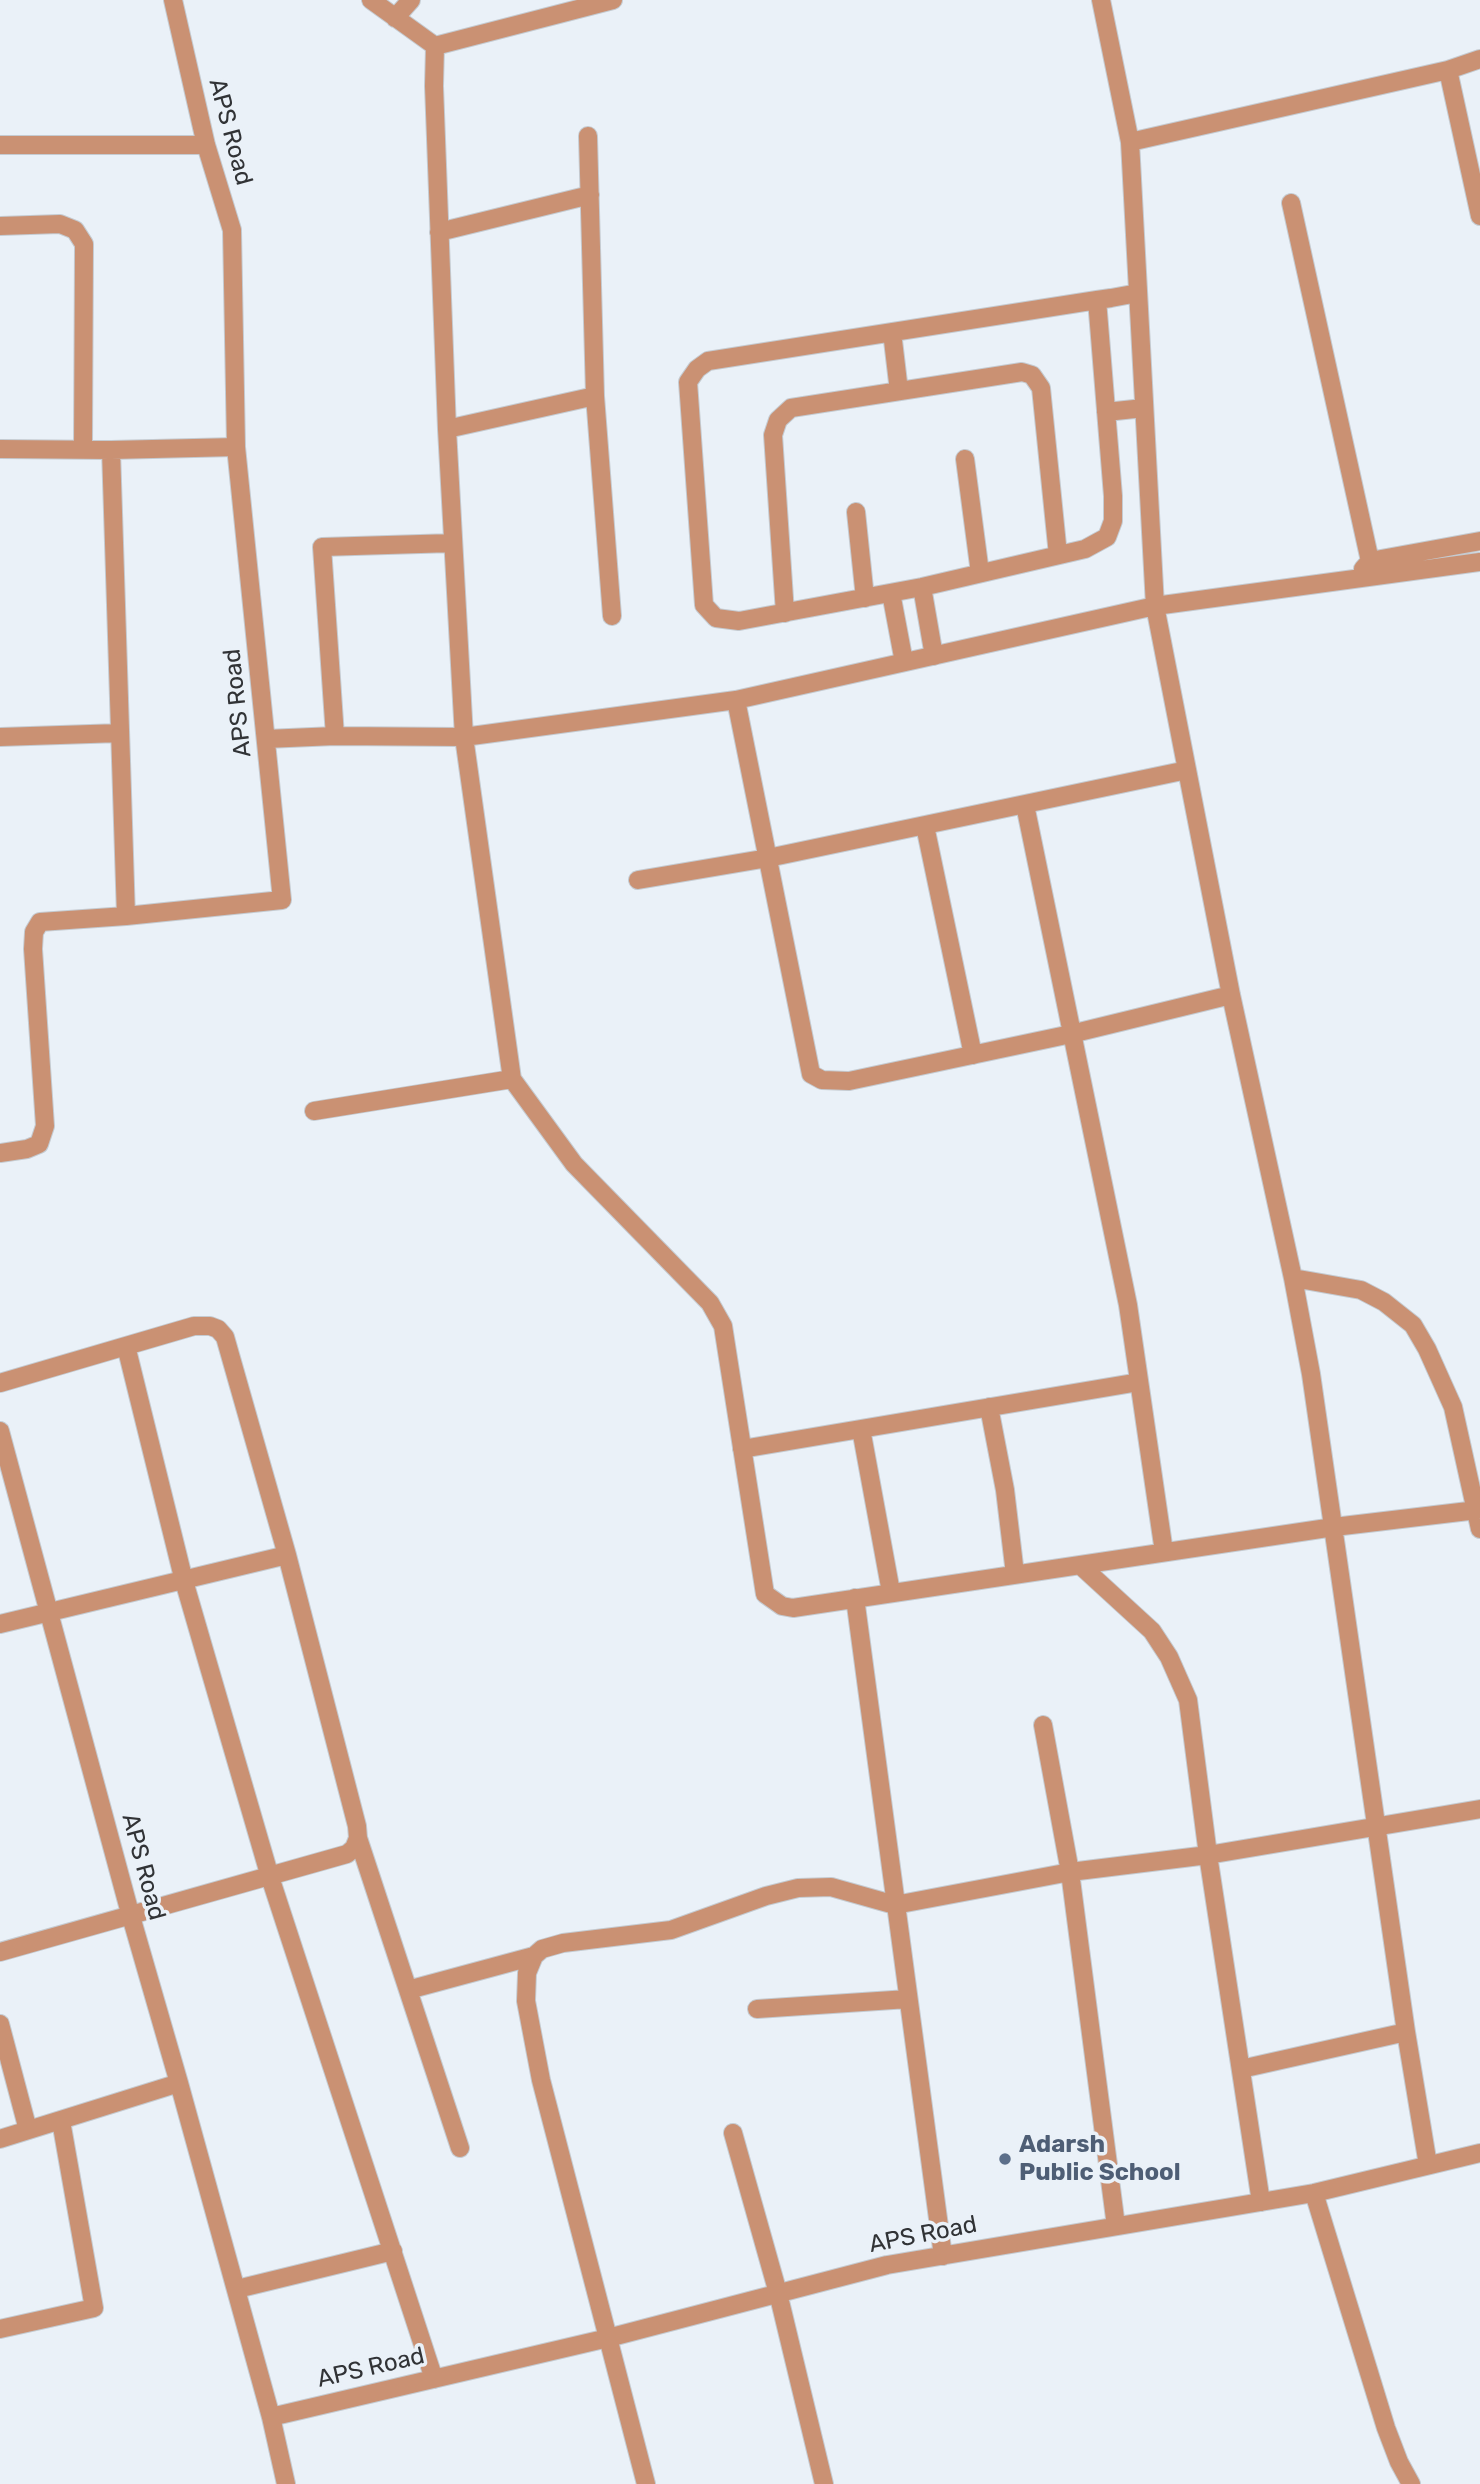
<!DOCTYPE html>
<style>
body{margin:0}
canvas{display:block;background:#eaf1f8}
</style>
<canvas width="1480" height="2484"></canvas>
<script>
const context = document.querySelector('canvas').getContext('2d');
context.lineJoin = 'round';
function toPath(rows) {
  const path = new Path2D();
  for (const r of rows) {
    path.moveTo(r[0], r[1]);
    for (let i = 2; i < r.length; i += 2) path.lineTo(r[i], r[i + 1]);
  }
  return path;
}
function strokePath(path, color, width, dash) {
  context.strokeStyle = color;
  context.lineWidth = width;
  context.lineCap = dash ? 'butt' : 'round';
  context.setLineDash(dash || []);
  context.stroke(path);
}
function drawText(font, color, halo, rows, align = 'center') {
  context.font = font + ' Rubik,sans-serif';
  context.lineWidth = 7;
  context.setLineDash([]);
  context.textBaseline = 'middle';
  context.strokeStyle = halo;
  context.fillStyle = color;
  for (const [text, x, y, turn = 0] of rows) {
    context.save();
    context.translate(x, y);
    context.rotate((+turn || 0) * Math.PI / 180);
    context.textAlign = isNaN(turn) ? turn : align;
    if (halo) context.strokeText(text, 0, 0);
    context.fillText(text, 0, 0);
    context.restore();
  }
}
const street = toPath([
 [1101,0,1130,142,1155,606,1231,995,1293,1278,1311,1374,1406,2032,1241,2069],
 [395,18,411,0],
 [435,46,613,0],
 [1448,70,1480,216],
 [588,136,595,396,612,616],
 [1130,142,1448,70,1480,59],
 [0,145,206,145],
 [1291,203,1370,561],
 [0,226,60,224,75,230,84,244,83,449],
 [439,232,590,195],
 [1097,300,1113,496,1113,521,1107,537,1085,549,922,587,739,621,716,618,704,605,688,382,697,369,708,361,1097,300,1111,298,1138,293],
 [892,332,899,391],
 [1106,412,1144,408],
 [447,429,595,396],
 [0,449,111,450,236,447],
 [111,450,126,916],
 [965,459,980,573],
 [856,512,865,598],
 [1363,569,1370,561,1480,541],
 [922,587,934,656],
 [891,593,904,662],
 [785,613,773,435,778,420,791,408,1022,372,1032,375,1041,388,1058,555],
 [736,700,811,1074,822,1080,849,1081,1071,1034,1231,995],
 [335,736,464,737,736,700,1155,606,1480,562],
 [0,737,120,733],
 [266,739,335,736,322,547,453,543],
 [1025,805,1128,1305,1164,1552],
 [925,826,973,1055],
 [638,880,768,858,1187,770],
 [512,1079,574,1164,710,1303,723,1326,765,1594,782,1606,793,1608,1334,1527,1477,1510],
 [314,1111,512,1079,464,737,447,429,434,86,435,46,371,0],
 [0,1153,27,1149,39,1144,45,1126,33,949,34,932,40,922,126,916,282,900,236,447,232,230,206,145,173,0],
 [1293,1278,1361,1290,1384,1302,1413,1325,1427,1349,1453,1407,1480,1529],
 [126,1346,184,1581,270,1877,434,2379],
 [0,1383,194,1326,210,1326,218,1329,225,1337,287,1555,357,1826,358,1838,354,1848,347,1854,0,1952],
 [989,1407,1005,1490,1015,1574],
 [861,1429,891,1592],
 [0,1431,130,1913,179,2083,271,2417,608,2338,887,2265,1314,2193,1480,2153],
 [742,1449,1139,1382],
 [1080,1565,1152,1631,1169,1657,1188,1700,1208,1855,1261,2202],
 [855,1598,943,2256],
 [0,1624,287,1555],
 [1043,1725,1070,1872,1116,2226],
 [358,1838,460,2148],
 [408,1990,534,1956],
 [757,2009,908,1999],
 [0,2024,28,2130],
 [1406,2032,1428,2165],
 [733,2133,778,2293,824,2484],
 [0,2139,179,2083],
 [1314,2193,1386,2428,1399,2462,1411,2484],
 [237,2289,393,2251],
 [0,2329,94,2308,61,2121],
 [271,2417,286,2484],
 [646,2484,541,2080,526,2001,527,1973,534,1956,542,1949,563,1943,671,1930,766,1896,798,1888,831,1887,895,1905,1070,1872,1208,1855,1480,1809]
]);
const markers = [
 [1005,2159,7,"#5c6f8a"]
];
const streetNames = [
 ["APS Road",230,132,75],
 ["APS Road",238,703,-96],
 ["APS Road",143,1867,75],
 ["APS Road",923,2235,-11],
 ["APS Road",371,2368,-13]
];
const serviceNames = [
 ["Adarsh",1019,2145],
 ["Public School",1019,2173]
];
strokePath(street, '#c5cbd1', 20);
strokePath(street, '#ca9173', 18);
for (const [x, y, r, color] of markers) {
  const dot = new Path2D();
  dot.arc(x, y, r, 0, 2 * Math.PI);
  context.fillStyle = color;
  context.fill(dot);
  strokePath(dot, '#eaf1f8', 2.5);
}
drawText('24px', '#313336', '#eaf1f8', streetNames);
drawText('bold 24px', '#4e5e75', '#eaf1f8', serviceNames, 'left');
</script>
